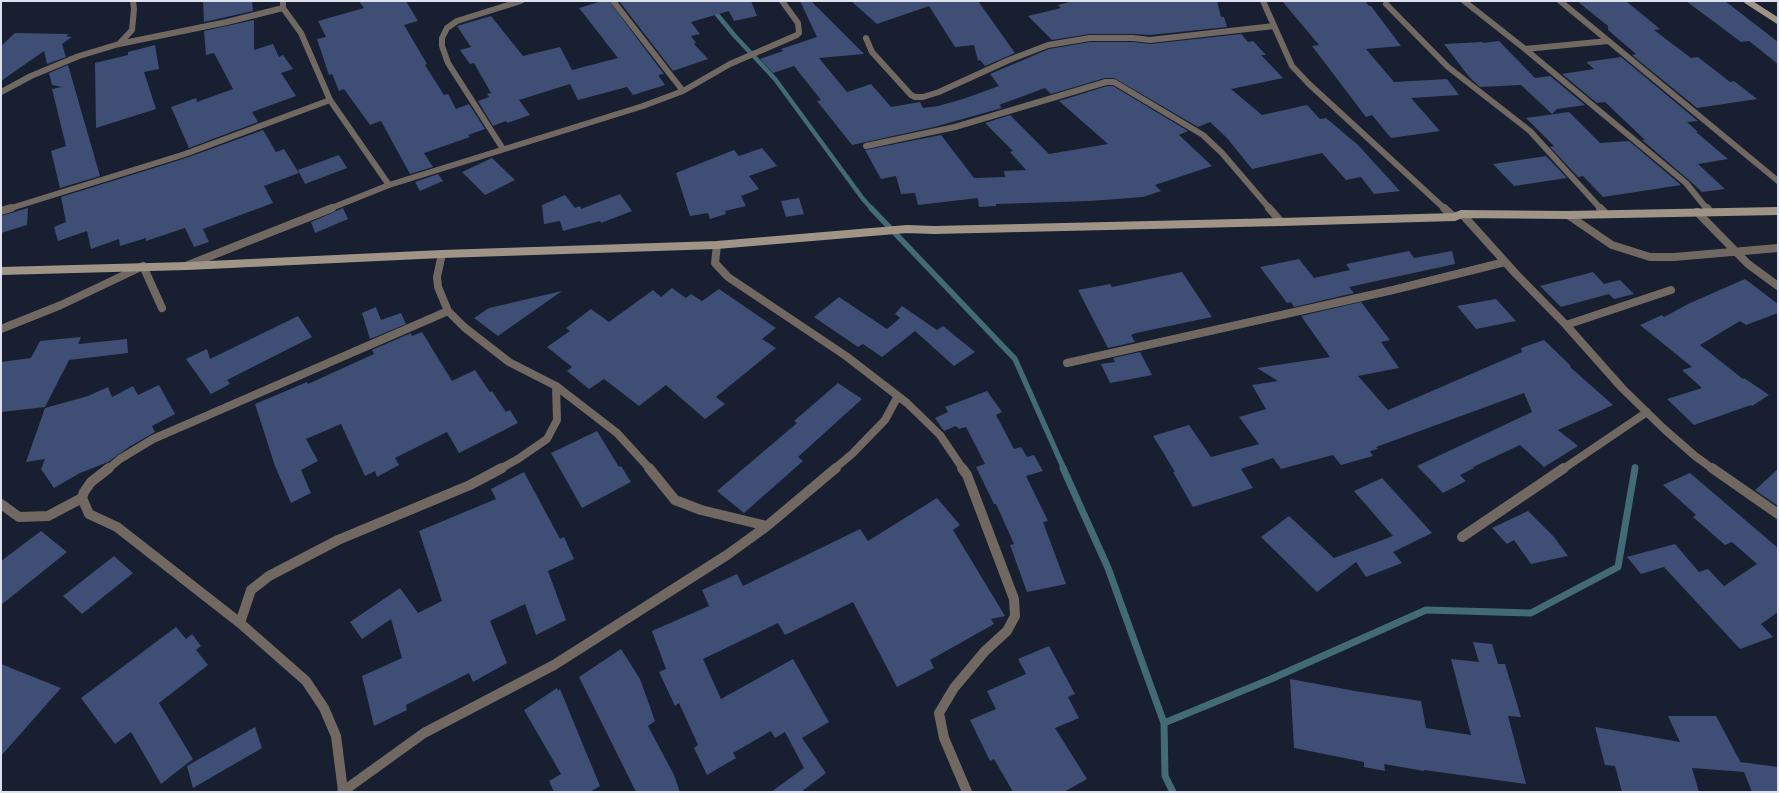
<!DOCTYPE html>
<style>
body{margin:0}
#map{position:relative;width:1779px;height:793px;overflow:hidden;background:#171f30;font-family:Cabin,sans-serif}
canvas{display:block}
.frame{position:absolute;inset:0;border:2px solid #dde2ee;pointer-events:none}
</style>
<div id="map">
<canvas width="1779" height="793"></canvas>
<div class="frame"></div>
</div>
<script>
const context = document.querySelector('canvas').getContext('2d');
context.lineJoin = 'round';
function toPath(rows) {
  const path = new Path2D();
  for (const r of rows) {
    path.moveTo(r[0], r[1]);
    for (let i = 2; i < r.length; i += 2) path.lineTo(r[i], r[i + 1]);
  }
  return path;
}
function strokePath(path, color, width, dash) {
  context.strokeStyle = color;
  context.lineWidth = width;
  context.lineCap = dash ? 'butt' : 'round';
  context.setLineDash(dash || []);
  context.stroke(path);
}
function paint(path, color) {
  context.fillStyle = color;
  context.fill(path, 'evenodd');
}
const streamFar2 = toPath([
 [706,1,734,35,775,79,863,199,872,209]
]);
const streamFar1 = toPath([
 [871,208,1015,359,1064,469],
 [1635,469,1635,467]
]);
const stream = toPath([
 [1063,468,1108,568,1164,723,1165,776,1173,792],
 [1164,723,1271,679,1426,610,1531,613,1618,567,1635,468]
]);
const building = toPath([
 [203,1,252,1,253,11,204,22],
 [359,1,406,1,418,21,404,25,427,64,425,65,444,95,448,94,456,109,469,104,485,129,468,135,470,137,424,153,433,167,410,174,381,121,370,125,344,89,339,91,332,74,329,75,317,39,326,37,318,21,364,8],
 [602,1,609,1,664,74,658,75,665,85,633,95,627,87,578,100,570,84,519,100,530,115,507,123,506,121,493,126,478,101,489,97,487,94,491,93,474,63,470,64,460,50,471,47,457,26,491,16,523,56,560,47,572,70,618,58,579,8],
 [619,1,751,1,757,16,734,21,729,11,691,22,700,34,691,36,696,43,694,44,708,59,673,71],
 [800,1,811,1,864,54,819,58,847,92,871,84,891,107,920,102,923,108,938,106,963,99,999,86,990,74,1049,49,1090,42,1133,42,1150,44,1241,34,1248,42,1253,41,1266,55,1261,55,1283,78,1231,89,1262,115,1307,105,1320,119,1326,118,1358,145,1400,191,1374,194,1361,177,1346,180,1322,153,1252,169,1227,138,1210,122,1198,127,1114,78,1105,78,1051,94,1045,88,999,105,1002,108,934,127,852,145,817,101,821,100,794,66,773,73,760,59,783,51,781,49,817,37],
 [851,1,978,1,1015,53,985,66,980,60,978,61,974,45,955,47,929,6,877,24],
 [1073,1,1217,1,1221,17,1224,17,1227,27,1150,35,1133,34,1090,34,1052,40,1028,16,1061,8,1058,5],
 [1282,1,1365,1,1369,6,1371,6,1401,46,1366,49,1394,82,1447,79,1459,95,1411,98,1440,131,1391,138,1372,115,1366,117,1312,46,1319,45],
 [1577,1,1626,1,1660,29,1654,30,1691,58,1698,57,1730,82,1734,81,1757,99,1697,108,1632,55,1636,54,1608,30,1608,26],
 [1686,1,1725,1,1778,42,1778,64,1749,41,1741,42],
 [254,20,254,50,273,44,279,57,283,55,293,69,281,73,296,96,252,112,258,122,189,148,171,107,196,98,197,102,233,89,214,53,206,55,204,31],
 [15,33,69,34,66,36,72,37,62,44,66,57,47,64,44,51,1,81,1,46],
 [1499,41,1535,78,1550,76,1585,105,1557,109,1552,114,1521,85,1480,87,1470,78,1444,44,1482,42,1483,43],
 [155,45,159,69,144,72,156,109,96,128,95,63,128,55,128,52],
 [1621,57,1698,121,1687,122,1698,132,1696,132,1728,159,1698,164,1725,189,1702,192,1689,180,1642,140,1645,140,1605,102,1597,103,1562,74,1594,69,1586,62],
 [68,65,100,176,60,188,51,151,66,146,52,89,62,87,52,85,49,73],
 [1107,86,1113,86,1188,131,1179,135,1212,166,1155,185,1161,191,1143,197,1090,201,996,204,996,206,979,207,978,198,918,205,915,193,901,194,896,176,881,179,865,150,941,135,974,178,1005,177,1004,171,1026,170,1010,152,1013,151,985,123,1010,115,1049,154,1108,144,1059,101],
 [1569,112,1600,143,1629,141,1681,185,1603,197,1583,176,1578,177,1550,147,1554,146,1526,118],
 [263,130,276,152,284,149,299,173,264,186,273,203,203,229,209,242,194,247,185,228,146,241,146,238,120,246,119,239,91,249,87,231,58,241,54,227,66,222,61,197,186,158],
 [762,148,777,166,749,176,759,189,741,196,746,206,725,211,726,214,710,219,708,213,690,216,676,173,734,150,739,156],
 [339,155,347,168,305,184,298,170],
 [1546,156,1567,178,1514,186,1493,164],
 [492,158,515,180,485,195,462,172],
 [438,174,443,181,420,191,415,182],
 [620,194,632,211,601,223,600,221,563,231,560,221,544,224,542,205,565,195,575,208,580,206,581,209],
 [799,198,804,214,786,217,781,201],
 [28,208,27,225,1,233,1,216],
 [343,208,348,219,315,233,311,222],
 [1409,251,1414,258,1452,251,1455,264,1349,287,1354,293,1294,307,1291,302,1287,303,1260,267,1299,259,1314,278,1350,270,1346,264],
 [1182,272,1212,317,1136,333,1131,335,1135,342,1108,348,1078,290,1110,284,1112,287],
 [1593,272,1604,284,1620,280,1634,294,1614,299,1609,294,1561,307,1540,286],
 [1745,279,1778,304,1778,313,1746,325,1740,321,1700,345,1743,379,1744,378,1769,395,1752,406,1751,405,1694,425,1667,399,1702,388,1682,370,1692,367,1640,325,1662,315,1664,317,1688,304],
 [672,288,686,298,691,294,702,301,719,289,776,328,762,339,776,348,716,397,725,404,705,419,666,385,639,406,604,379,589,389,567,371,572,367,547,347,570,331,566,328,591,309,609,322,653,290,661,297],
 [562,291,498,336,474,318,489,308],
 [839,297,887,329,900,318,895,314,902,306,937,330,943,326,975,352,954,366,915,331,882,357,863,344,858,347,814,317],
 [1496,299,1516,321,1476,329,1457,306],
 [1361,302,1390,340,1381,342,1399,368,1358,376,1388,410,1522,352,1521,348,1544,340,1571,366,1570,367,1613,405,1558,430,1578,446,1544,467,1520,445,1473,467,1474,468,1460,475,1466,481,1443,493,1417,466,1532,412,1524,393,1376,447,1378,449,1370,451,1373,456,1341,465,1333,455,1281,469,1273,458,1241,469,1253,488,1193,507,1173,472,1175,472,1153,436,1189,425,1211,457,1259,444,1239,417,1266,409,1252,385,1278,381,1257,368,1330,357,1301,316],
 [376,307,381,320,401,313,406,324,370,339,362,313],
 [298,316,312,337,227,380,230,384,211,394,186,359,207,349,210,359],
 [422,332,452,381,475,370,490,392,492,391,506,412,510,410,518,423,459,453,447,432,395,458,399,465,377,477,375,471,365,476,341,424,306,439,318,461,301,470,311,493,291,503,275,466,255,404,307,382,308,384,374,354,372,350,411,333,412,336],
 [81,337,78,344,127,339,128,353,69,360,45,407,1,412,1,362,31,358,40,341],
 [1140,352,1152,375,1110,383,1101,364,1115,362,1113,358],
 [838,383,862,399,798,457,803,461,744,513,717,491,797,423,794,421],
 [159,385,175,414,152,426,155,432,129,447,108,462,80,473,54,488,41,469,45,459,26,462,45,408,88,396,108,387,112,397,133,386,138,395],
 [987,391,1002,412,996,415,1014,449,1021,447,1027,457,1034,455,1043,471,1026,476,1048,521,1043,522,1066,584,1027,592,1010,545,1014,544,996,504,994,504,976,467,985,464,966,427,959,429,956,426,944,431,935,418,948,412,945,407],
 [597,431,619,467,621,466,631,482,582,508,551,453],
 [1778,469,1778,506,1755,490],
 [524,472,560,539,564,537,574,559,548,571,566,620,536,635,525,604,490,621,507,663,473,682,469,673,406,705,407,710,374,726,362,676,402,658,391,619,362,639,350,622,400,588,418,613,442,601,419,531,496,499,491,489],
 [1690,473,1778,548,1778,612,1761,624,1773,637,1740,649,1664,567,1641,574,1627,557,1675,544,1699,572,1708,569,1724,586,1757,564,1732,542,1725,545,1693,517,1696,515,1663,485],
 [1382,478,1432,533,1393,552,1402,563,1366,577,1356,562,1317,592,1261,537,1289,516,1334,558,1393,536,1354,491],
 [937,498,960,525,953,530,1005,616,991,619,994,624,930,660,934,668,897,687,853,602,785,635,778,623,703,659,721,699,793,659,829,722,802,738,826,773,801,792,771,792,804,768,785,732,775,738,771,731,733,753,736,758,707,775,694,748,698,745,679,703,675,706,659,672,666,669,652,631,709,606,702,590,737,574,743,586,860,529,868,541],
 [1528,511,1554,537,1568,556,1531,564,1514,540,1507,544,1492,528],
 [41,531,67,552,1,605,1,561],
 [114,556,133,573,82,614,63,596],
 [176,627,186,639,192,634,201,646,196,650,208,665,159,703,193,759,161,784,131,732,115,744,81,698],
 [1473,642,1492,644,1498,664,1505,664,1521,717,1508,716,1526,784,1424,770,1424,771,1384,764,1385,771,1364,767,1364,762,1294,748,1290,679,1355,691,1421,701,1426,728,1471,735,1451,659,1479,662],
 [1049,646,1075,694,1068,697,1079,718,1055,728,1087,779,1064,792,1013,792,994,759,990,761,970,720,996,709,987,691,1026,674,1018,659],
 [621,649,640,679,655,721,648,726,674,775,680,792,636,792,579,677],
 [1,664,61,688,1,756],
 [557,688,558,691,560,689,600,786,590,792,554,792,549,781,561,774,524,710],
 [1668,716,1716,716,1741,763,1740,762,1778,767,1778,792,1752,792,1744,772,1692,768,1699,792,1622,792,1615,766,1605,765,1595,727,1680,742],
 [255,727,262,748,193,788,187,766]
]);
const streetFar2 = toPath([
 [283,1,283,8,301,33,330,100,389,185],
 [613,1,683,91],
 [1263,1,1292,66,1309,84,1445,209],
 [1464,1,1525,49,1686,183,1707,209],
 [1560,1,1778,181],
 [1386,4,1448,67,1530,131,1601,209],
 [866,38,872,52,911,95,915,97,923,97,939,92,1009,60,1048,45,1090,38,1133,38,1150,40,1274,26],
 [119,44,132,30,134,9,133,1],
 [1525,49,1608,41],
 [1,92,31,76,79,56,119,44,227,22,283,8],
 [866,146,955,127,1106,82,1114,82,1203,135,1222,153,1270,209],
 [503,149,448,63,442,46,442,38,447,28,457,21,521,1],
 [8,209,185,154,330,100],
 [329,209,389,185,643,106,683,91,730,64,797,35,799,33,798,23,782,1]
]);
const streetFar1 = toPath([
 [1269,208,1281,222],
 [1444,208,1454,217],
 [1600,208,1606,214],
 [1707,208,1710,212],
 [1,211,11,208],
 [1697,212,1748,264,1778,286],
 [1462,214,1516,274,1566,325,1622,388,1663,428,1695,456,1713,469],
 [1568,215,1612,245,1650,257,1674,257,1778,248],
 [717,245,715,263,728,277,846,356,907,403,940,435,963,469],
 [442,254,437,277,438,287,448,311,464,327,509,362,556,386,617,433,650,469],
 [188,265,332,208],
 [1566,325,1671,290],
 [1,329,61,305,143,266,162,308],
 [1067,363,1393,290,1505,262],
 [108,469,120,459,153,439,448,311],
 [500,469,518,459,547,439,557,420,556,386],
 [834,469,852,454,885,420,898,396],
 [1563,469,1647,412]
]);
const street = toPath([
 [109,468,91,482,84,492,82,498,89,514,117,527,240,623,306,681,324,708,336,736,343,791],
 [649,468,675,500,701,510,767,526],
 [962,468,967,475,1014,599,1015,616,1007,631,985,651,954,688,939,713,944,738,967,792],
 [1712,468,1778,514],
 [1,504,19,517,48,516,82,498],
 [1462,537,1564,468],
 [240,623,251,590,269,576,338,540,470,485,502,468],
 [342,792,424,733,554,665,727,555,767,526,836,468]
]);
const secondaryFar1 = toPath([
 [1747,1,1778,21]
]);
const secondary = toPath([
 [1,271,187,266,442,254,717,245,907,229,934,230,1281,222,1454,217,1462,214,1568,215,1778,211]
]);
strokePath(streamFar2, '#436b75', 4.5);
strokePath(streamFar1, '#436b75', 5.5);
strokePath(stream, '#436b75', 7);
paint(building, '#3e4e75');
strokePath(streetFar2, '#716961', 6);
strokePath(streetFar1, '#716961', 8);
strokePath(street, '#716961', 10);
strokePath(secondaryFar1, '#a09487', 6);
strokePath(secondary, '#a09487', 8);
</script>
